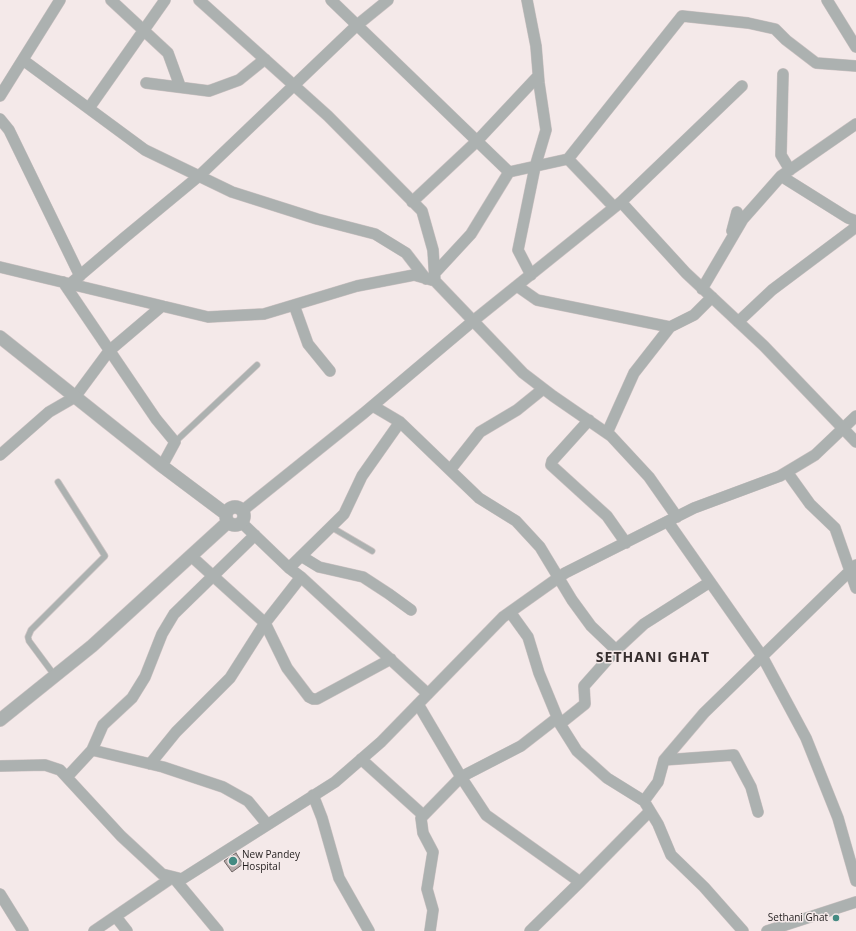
<!DOCTYPE html>
<style>
body{margin:0}
canvas{display:block;background:#f4e9e9}
</style>
<canvas width="856" height="931"></canvas>
<script>
const context = document.querySelector('canvas').getContext('2d');
context.lineJoin = 'round';
function paint(path, color) {
  context.fillStyle = color;
  context.fill(path, 'evenodd');
}
function toPath(rows) {
  const path = new Path2D();
  for (const r of rows) {
    if (r.length === 3) {
      path.moveTo(r[0] + r[2], r[1]);
      path.arc(r[0], r[1], r[2], 0, 2 * Math.PI);
      continue;
    }
    path.moveTo(r[0], r[1]);
    for (let i = 2; i < r.length; i += 2) path.lineTo(r[i], r[i + 1]);
  }
  return path;
}
function strokePath(path, color, width, dash) {
  context.strokeStyle = color;
  context.lineWidth = width;
  context.lineCap = dash ? 'butt' : 'round';
  context.setLineDash(dash || []);
  context.stroke(path);
}
function drawText(font, color, halo, rows, align = 'center') {
  context.font = font + ' "Open Sans",sans-serif';
  context.lineWidth = 3;
  context.setLineDash([]);
  context.textBaseline = 'middle';
  context.strokeStyle = halo;
  context.fillStyle = color;
  for (const [text, x, y, turn = 0] of rows) {
    context.save();
    context.translate(x, y);
    context.rotate((+turn || 0) * Math.PI / 180);
    context.textAlign = isNaN(turn) ? turn : align;
    if (halo) context.strokeText(text, 0, 0);
    context.fillText(text, 0, 0);
    context.restore();
  }
}
const building = toPath([
 [236,853,243,864,232,872,224,861,236,853]
]);
const service = toPath([
 [175,442,257,365],
 [331,527,372,551],
 [55,676,29,641,28,637,31,630,105,556,58,482]
]);
const minor = toPath([
 [111,0,168,53,180,86],
 [199,0,328,116,422,211,433,250,435,281],
 [331,0,509,172,568,159,682,16,748,23,775,29,786,40,816,63,856,66],
 [527,0,536,46,539,83,546,130,535,167,518,250,531,275],
 [827,0,856,47],
 [23,60,145,150,232,192,317,219,375,234,406,253,426,279],
 [783,74,781,155,790,170],
 [146,83,209,91,239,80,265,59],
 [0,96,60,0],
 [89,108,165,0],
 [0,119,9,130,80,276],
 [568,159,614,207],
 [781,176,848,218,856,221],
 [412,202,477,141,538,76],
 [621,202,742,86],
 [732,231,737,212],
 [0,267,208,317,264,314,357,286,414,275,435,281,523,373,553,396,611,436,649,477,677,517],
 [434,274,471,234,509,172],
 [63,282,156,419,175,442,162,466],
 [70,284,124,238,199,176,356,26,388,0],
 [517,286,537,300,670,327,694,315,712,297],
 [702,289,743,219,781,176,856,124],
 [294,305,308,344,330,371],
 [738,322,772,290,856,227],
 [373,406,400,422,479,498,516,521,540,547,572,600,591,626,616,650],
 [589,420,552,461,551,465,607,516,626,543],
 [607,433,634,373,670,327],
 [0,455,49,412,75,397,109,351,162,306],
 [450,470,480,432,517,410,543,389],
 [787,472,810,504,835,528,856,588],
 [242,511,364,413,473,321,621,202,686,273,764,346,856,442],
 [241,522,289,568,301,577,428,694],
 [668,522,762,656,806,738,838,818,856,881],
 [191,556,265,623,287,668,309,697,313,699,317,699,391,659],
 [301,556,319,567,363,577,389,594,411,610],
 [289,568,344,514,362,476,400,422],
 [510,612,528,637,539,673,560,724,577,751,607,778,644,801,658,824,671,855,704,887,743,931],
 [418,704,461,777,486,815,580,882,650,811],
 [560,724,585,704,584,686,616,650,644,624,710,582],
 [92,750,163,767,223,787,248,801,267,824],
 [361,759,423,815],
 [664,760,734,755,751,787,758,812],
 [150,764,176,732,230,678,265,623,301,577],
 [0,766,45,765,60,770,121,836,162,874,182,879,335,782,381,742,503,617,565,573,694,508,780,476,815,455,856,416],
 [67,777,92,750,103,725,132,698,145,677,162,634,174,614,255,535],
 [313,795,322,818,339,878,369,931],
 [644,801,658,782,664,760,704,713,856,565],
 [0,894,23,931],
 [116,917,127,931],
 [94,931,173,877,218,931],
 [430,931,433,910,427,889,433,852,423,833,421,818,461,777,521,746,557,718],
 [530,931,580,882],
 [767,931,856,902]
]);
const tertiary = toPath([
 [0,337,162,466,226,514],
 [235,516,9],
 [0,720,92,646,228,522]
]);
const markers = [
 [233,861,5,"#448a82"],
 [836,918,4,"#448a82"]
];
const poiNames = [
 ["New Pandey",242,855],
 ["Hospital",242,867],
 ["Sethani Ghat",828,918,"right"]
];
const districtNames = [
 ["SETHANI GHAT",653,658]
];
paint(building, '#b5aaaa');
strokePath(building, '#706766', 1);
strokePath(service, '#cec4c4', 7);
strokePath(minor, '#cec4c4', 12);
strokePath(tertiary, '#cec4c4', 14);
strokePath(service, '#acb1b0', 5.5);
strokePath(minor, '#acb1b0', 11);
strokePath(tertiary, '#acb1b0', 13);
for (const [x, y, r, color] of markers) {
  const dot = new Path2D();
  dot.arc(x, y, r, 0, 2 * Math.PI);
  context.fillStyle = color;
  context.fill(dot);
  strokePath(dot, '#f4e9e9', 1.5);
}
drawText('10px', '#211d1d', '#f4e9e9', poiNames, 'left');
context.letterSpacing = '1px';
drawText('bold 14px', '#352d2d', '#f4e9e9', districtNames);
context.letterSpacing = '0px';
</script>
